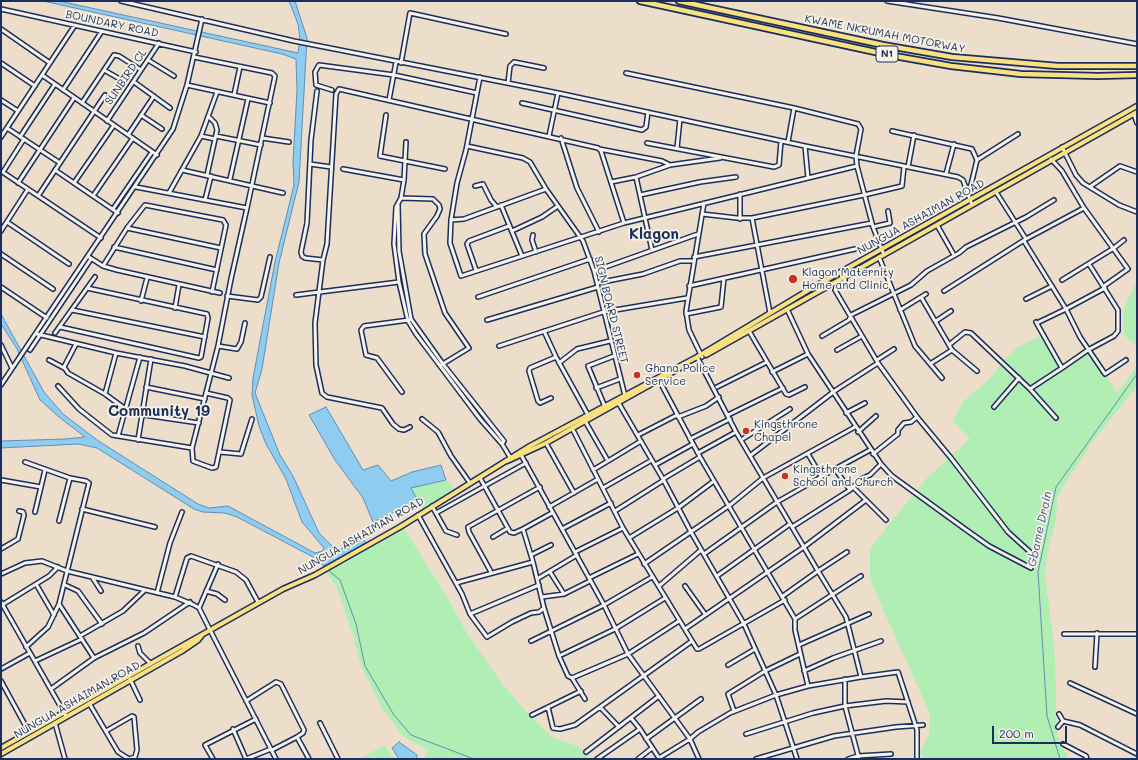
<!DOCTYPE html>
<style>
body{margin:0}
#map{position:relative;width:1138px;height:760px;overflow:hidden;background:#eddecb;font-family:Mali,sans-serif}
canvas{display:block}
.frame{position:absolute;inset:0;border:2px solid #1b2f5e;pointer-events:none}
.scale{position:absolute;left:992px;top:726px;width:75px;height:18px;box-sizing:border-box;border:2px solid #1b2f5e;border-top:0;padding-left:5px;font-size:12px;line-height:14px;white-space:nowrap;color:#1b2f5e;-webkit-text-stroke:3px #f7f3e8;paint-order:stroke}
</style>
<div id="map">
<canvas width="1138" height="760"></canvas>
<div class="frame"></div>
<div class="scale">200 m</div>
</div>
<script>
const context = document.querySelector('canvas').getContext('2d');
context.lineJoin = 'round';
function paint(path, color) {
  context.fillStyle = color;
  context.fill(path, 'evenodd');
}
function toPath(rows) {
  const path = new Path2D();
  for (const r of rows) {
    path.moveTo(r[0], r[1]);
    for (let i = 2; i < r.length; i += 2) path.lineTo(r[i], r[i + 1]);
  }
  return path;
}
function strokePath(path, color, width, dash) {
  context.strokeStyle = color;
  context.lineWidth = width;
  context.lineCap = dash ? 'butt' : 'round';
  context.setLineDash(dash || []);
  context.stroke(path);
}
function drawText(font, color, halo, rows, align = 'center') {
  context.font = font + ' Mali,sans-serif';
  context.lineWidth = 3.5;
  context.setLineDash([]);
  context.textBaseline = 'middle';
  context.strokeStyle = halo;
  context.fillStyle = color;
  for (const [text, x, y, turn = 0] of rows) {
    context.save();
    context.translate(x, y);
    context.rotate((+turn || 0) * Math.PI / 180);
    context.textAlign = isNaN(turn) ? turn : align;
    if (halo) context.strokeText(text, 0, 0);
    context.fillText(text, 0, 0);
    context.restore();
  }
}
const green = toPath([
 [1137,281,1137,345,1129,340,1124,334,1123,321,1124,308],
 [1042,335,1063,370,1090,350,1117,393,1137,366,1137,386,1093,441,1064,485,1057,499,1056,519,1048,550,1045,572,1055,656,1057,736,1069,759,923,759,920,752,929,734,930,714,870,580,870,548,926,479,970,439,953,421,963,402,991,377,1007,357,1018,347],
 [446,480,455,489,423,509,410,488],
 [403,527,446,595,465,630,503,685,532,718,555,739,561,740,579,747,590,759,424,759,428,750,403,736,383,710,361,666,354,639,337,588,325,571],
 [385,745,394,759,359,759]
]);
const water = toPath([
 [43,1,59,1,298,53,300,39,298,24,289,1,295,1,307,38,299,182,279,263,262,369,255,393,280,455,293,476,319,533,337,551,363,538,366,543,324,566,315,558,237,517,225,513,203,512,194,509,97,448,78,444,1,448,1,441,65,439,85,437,59,417,40,400,17,349,1,324,1,314,44,392,63,414,97,440,198,504,209,508,228,506,315,553,323,551,324,548,302,522,286,479,266,444,259,426,252,395,253,378,275,262,294,185,293,163,297,90,296,59,282,54,43,1],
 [326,407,363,470,378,465,391,481,412,472,441,465,446,480,411,488,418,501,373,522,363,498,335,460,309,415,326,407],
 [399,742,417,755,417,759,399,759,392,748,399,742]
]);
const stream = toPath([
 [328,570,340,580,356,624,365,666,394,715,411,735,474,759],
 [1060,759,1047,716,1038,572,1056,487,1137,374]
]);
const minor = toPath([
 [121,1,294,41,558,93,805,146,958,177,963,180,972,205],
 [887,1,998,18,1137,44],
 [1,9,196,52],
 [1,29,50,63],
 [148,60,174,76],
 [1,63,35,86],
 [401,63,410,13,506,34],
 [104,70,118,78],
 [626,73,794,108,858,124,861,129,856,156,857,166,873,227,884,255],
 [42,75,157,155],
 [480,77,466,150,457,183,451,220,464,219,546,189],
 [134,82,170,108],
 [508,83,510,66,514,62,544,68],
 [187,85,270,103],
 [63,90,102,31],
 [332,90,316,85,315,72,319,65,394,75,477,93],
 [317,91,311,140,307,223,301,252,302,256,305,258,323,260,327,244,336,94,339,89,598,148,601,151,624,223],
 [234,95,240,67],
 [1,100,18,111],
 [389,100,396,62],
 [82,103,114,55,119,56,141,70],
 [522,103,642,130,646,127,648,112],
 [1134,114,1137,123],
 [141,115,162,129],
 [386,115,380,156,445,169],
 [107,121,159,43],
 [7,128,60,163],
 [892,131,972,149,977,160,969,193],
 [128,135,154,96],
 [201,136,215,139],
 [216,136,261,145],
 [549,136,558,93],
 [1,137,75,25],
 [20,137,55,84],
 [262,138,289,142],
 [561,138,577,188,599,232],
 [788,142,794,108],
 [647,143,774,167,779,165,781,141],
 [467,146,523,158,530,162,546,189,583,241,594,271,625,396],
 [805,146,808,178],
 [1062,147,1076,175,1083,183,1119,205,1137,212],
 [677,148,680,119],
 [599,149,662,161,670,165],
 [977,160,1018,134],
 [310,164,331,167],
 [908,167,914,135],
 [343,169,404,180],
 [55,170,118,213],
 [182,170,283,193],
 [1,171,101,238],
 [3,172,24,139],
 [946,174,954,144],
 [207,175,217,130,215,123,209,117],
 [636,177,652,250],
 [230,179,248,99],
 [611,182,636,177,670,165,720,158],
 [18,183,74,98],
 [74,183,114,125],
 [475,186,483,184,491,200,497,207],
 [1091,186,1120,166,1137,172],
 [136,187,247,208,275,76,272,73,194,57],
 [996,192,1026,239],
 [169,193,201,136,217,92],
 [740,194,740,219],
 [640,195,700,182,736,177],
 [38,196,105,95],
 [93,196,133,138],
 [401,198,433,199,439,205,440,209,437,216,424,234,425,254,445,313,469,348,441,365],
 [205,200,211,176],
 [398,204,399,251,411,319,443,364,504,441,502,444,480,419,416,334,408,321,399,282,394,244,396,207,401,198,404,180,406,142],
 [501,205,522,256],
 [1084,208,1128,269,1104,286],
 [113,209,152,152],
 [702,214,737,218,752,218,864,195,902,186,904,167],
 [752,218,770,313],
 [451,220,450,243,461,276,624,223,857,166],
 [7,222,69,264],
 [937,225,954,255],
 [873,227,890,223,888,211],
 [127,228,221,248],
 [1,231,28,189],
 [512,231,542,217,558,206],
 [533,235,532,240,536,252],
 [1024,241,1066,309,1039,322],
 [114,247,217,270],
 [1,254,53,289],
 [89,257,103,266,117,270,220,293],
 [694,257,872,223],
 [879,257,915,346,942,378],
 [323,260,315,323,316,365,322,393,327,397,382,408,393,424,399,429,404,430,410,427],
 [103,266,127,228,145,205,223,220,226,225,212,292],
 [476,270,467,244,469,241,509,226],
 [594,271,698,234],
 [845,276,845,281,836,287,835,290,878,363,917,417,951,458,1008,532,1030,552],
 [1062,280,1114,248,1124,240],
 [597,283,643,274,680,261,693,261],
 [689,286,855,249],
 [1,287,47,318],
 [1105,288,1066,309,1080,337,1105,374,1126,360],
 [944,291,1026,239,1084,208,1062,171,1051,159],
 [296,295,399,282],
 [227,296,258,300,261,297,270,257],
 [478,297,590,259],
 [921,297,952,350,977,371],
 [1026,299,1052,286],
 [141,301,147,278],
 [175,308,179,285],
 [787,309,808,354,881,464,892,476,965,529,989,546,1031,568],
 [72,310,205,337],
 [900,310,926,294],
 [686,314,721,307,724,278],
 [487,320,598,287],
 [936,321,951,311],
 [1036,322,1062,368,1088,350,1114,336,1118,331,1118,310,1089,264],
 [60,327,199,358,201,357,208,318,207,314,87,288],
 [544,331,556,357,588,415],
 [749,331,786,394,789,395,805,387],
 [55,333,95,277],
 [37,334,116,353,185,366,229,378],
 [822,336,849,320,851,315,911,285,927,271,959,253,966,247,1026,217,1054,200],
 [76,344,64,367,68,373,105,394,131,413,199,423],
 [1,345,12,368],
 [949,345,965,332,971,333,1030,389,1062,368],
 [218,346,237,349,241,342,245,323],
 [499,346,603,312,687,298],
 [30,350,91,259],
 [837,350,862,336],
 [702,357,689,330,686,311,704,203],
 [698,359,736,432,818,571,847,552],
 [49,360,64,368],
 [877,360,894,349],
 [559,363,577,349,610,341],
 [930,364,952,350],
 [772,372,808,354],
 [1,385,173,129,187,85,202,19],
 [58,386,79,409,112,435,192,448,218,346,231,279,247,208],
 [146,387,205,399],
 [717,387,767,362],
 [596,388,620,379],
 [1030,389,1056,418],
 [402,392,377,358,366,355,361,330,364,326,409,320],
 [105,394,116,353],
 [551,398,540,403,538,401,529,371,530,368,556,357],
 [618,402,663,479,691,532,744,624,776,695,797,759],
 [605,407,588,366,614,356],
 [994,407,1019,378],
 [846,413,865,403],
 [728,415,783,388],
 [678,417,706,406,719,397],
 [422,419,438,432,451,456,470,483],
 [585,421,608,461,641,441],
 [572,428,623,528,697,649,699,649,785,600],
 [858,432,876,416],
 [638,435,677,415],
 [118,436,140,357],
 [690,439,730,419],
 [138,440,151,359],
 [741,440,790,409],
 [546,443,574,493],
 [502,444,510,457],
 [192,448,193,461,212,468,216,467,230,400,228,398,206,393],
 [220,452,241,454,252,419],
 [520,453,604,605,628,654,690,739,698,732,730,713,776,695,808,686,795,630,795,619,700,457,659,380],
 [698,453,736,432],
 [808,454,821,476],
 [873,454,898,434,898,430,904,423,911,422,917,417],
 [751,455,836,390,878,363],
 [25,462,70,478,86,481,89,483,59,604,48,627,26,647],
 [655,465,693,444],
 [835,469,870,450],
 [593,470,608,461],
 [480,478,510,532,514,533,523,529],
 [663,479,700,457],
 [1,480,41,487],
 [853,487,861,479,870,475,881,464],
 [603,488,652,460],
 [432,506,446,531,457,535],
 [549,507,598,479],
 [82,509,155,527],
 [615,511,664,480],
 [35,512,45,470],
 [436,513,526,463],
 [418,515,462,594,470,614,539,585],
 [59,521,70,478],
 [792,527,850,490],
 [562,529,611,503],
 [493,537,508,528],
 [629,538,678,508,714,481],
 [1,549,18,539,24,515,23,512,19,511],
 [575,552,623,528],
 [704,554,777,502,835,469,850,490,853,487,886,520],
 [531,555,551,545],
 [644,564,730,505,763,478,855,427],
 [491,572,469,532,468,527,540,487],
 [550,572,564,594],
 [1,574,25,563,42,561,67,571,175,597,194,605,199,608,210,630,276,759],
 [717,576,790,524],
 [92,577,101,591],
 [589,578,638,554],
 [537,579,577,555],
 [456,583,533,562,523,529,552,513],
 [36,584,54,615],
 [65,585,78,591,102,624],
 [659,586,701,550],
 [685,586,705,614],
 [206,591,217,594,225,600],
 [157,593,170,543,182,512],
 [783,596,818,571,846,617,861,677,898,672,917,730,917,759],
 [175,597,187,558,191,556,236,572,246,580,258,602],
 [542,597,564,594,590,581],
 [1,602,66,716],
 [59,604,94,658],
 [2,605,49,576,58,567],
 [199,608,218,564],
 [544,608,559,656,568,676,572,678,628,654,679,621],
 [470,614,487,637,512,622,531,613,539,612,544,608,533,562],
 [795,619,861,576],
 [685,629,804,547,866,500],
 [1064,634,1137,634],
 [80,636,123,611,145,590],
 [531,641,604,605,652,577],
 [799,645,869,614],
 [138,646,140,653,150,663],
 [559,656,615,629,665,598],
 [35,661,82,639],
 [728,665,755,649],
 [1095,667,1097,633],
 [1,669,30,653],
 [804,671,833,658,881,641],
 [572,678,585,699],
 [130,679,140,700],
 [845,679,845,706,859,759],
 [1,681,29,732],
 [1070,683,1137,714],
 [808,686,861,677],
 [51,689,94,658,144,633,190,602],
 [246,701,276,682,281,684,304,730,303,733,297,737,309,759],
 [89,703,118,752,129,759,135,757,137,750,134,717,132,716,106,731],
 [548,707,553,728,560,729,575,725,692,641],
 [600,707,619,727],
 [734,711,728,694,765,671,800,654],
 [1059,714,1063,721,1080,725,1137,754],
 [532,715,581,691],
 [631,718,640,729,659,758,690,739,699,759],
 [55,723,65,759],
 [320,723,338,759],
 [1058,727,1063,721],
 [233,729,246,759],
 [746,734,813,713,845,706,886,701,908,702],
 [646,739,701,699],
 [1063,744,1086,756,1087,759],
 [272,750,297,737],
 [586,752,659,696],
 [213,759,205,745,256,719],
 [246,759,271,749],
 [597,759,640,729],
 [638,759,652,748],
 [756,759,834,736,896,727,923,725],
 [848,759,858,756,891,754]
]);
const major = toPath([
 [706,355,1137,112],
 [507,461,546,443,680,368],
 [1,748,283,589,315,575,400,527,530,446,697,357,812,288,1137,106],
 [1,754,182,651,198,640,202,635]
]);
const highway = toPath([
 [640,1,889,55,951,66,1021,74,1098,76,1137,75],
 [679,1,883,45,952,57,1058,66,1137,66]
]);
const markers = [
 [793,279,5,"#c8321e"],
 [637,375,4,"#c8321e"],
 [746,431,4,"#c8321e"],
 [785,476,4,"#c8321e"]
];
const shields = [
 [887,54,22]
];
const shieldNames = [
 ["N1",887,54]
];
const streetNames = [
 ["BOUNDARY ROAD",112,24,12],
 ["KWAME NKRUMAH MOTORWAY",885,34,11],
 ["SUNBIRD CL",126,77,-56],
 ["NUNGUA ASHAIMAN ROAD",921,217,-29],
 ["SIGN BOARD STREET",611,310,76],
 ["NUNGUA ASHAIMAN ROAD",361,536,-30],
 ["NUNGUA ASHAIMAN ROAD",77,700,-30]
];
const poiNames = [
 ["Klagon Maternity",802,273],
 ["Home and Clinic",802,286],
 ["Ghana Police",645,369],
 ["Service",645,382],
 ["Kingsthrone",754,425],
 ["Chapel",754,438],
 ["Kingsthrone",793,470],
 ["School and Church",793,483]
];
const waterNames = [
 ["Gbame Drain",1040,529,-78]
];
const districtNames = [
 ["Klagon",654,234],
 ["Community 19",159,411]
];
paint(green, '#b1eeb4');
paint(water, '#8ecdef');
strokePath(water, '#608eb5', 1);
strokePath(stream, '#608eb5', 1);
strokePath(minor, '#1b2f5e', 6);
strokePath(major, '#1b2f5e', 7);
strokePath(highway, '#1b2f5e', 8);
strokePath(minor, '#f7f3e8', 3);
strokePath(major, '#fbe080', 4);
strokePath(highway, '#fbe080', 4.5);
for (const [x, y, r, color] of markers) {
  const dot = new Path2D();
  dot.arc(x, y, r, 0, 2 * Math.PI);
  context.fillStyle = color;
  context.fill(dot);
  strokePath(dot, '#f7f3e8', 1.5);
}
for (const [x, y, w] of shields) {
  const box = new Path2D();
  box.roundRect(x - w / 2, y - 8, w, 16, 3);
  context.fillStyle = '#f7f3e8';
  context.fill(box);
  strokePath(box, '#1b2f5e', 1);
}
drawText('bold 10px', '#1b2f5e', null, shieldNames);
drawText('11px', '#1b2f5e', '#f7f3e8', streetNames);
drawText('11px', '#1b2f5e', '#f7f3e8', poiNames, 'left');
drawText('italic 12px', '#385682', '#f7f3e8', waterNames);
drawText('bold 15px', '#1b2f5e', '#f7f3e8', districtNames);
</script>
